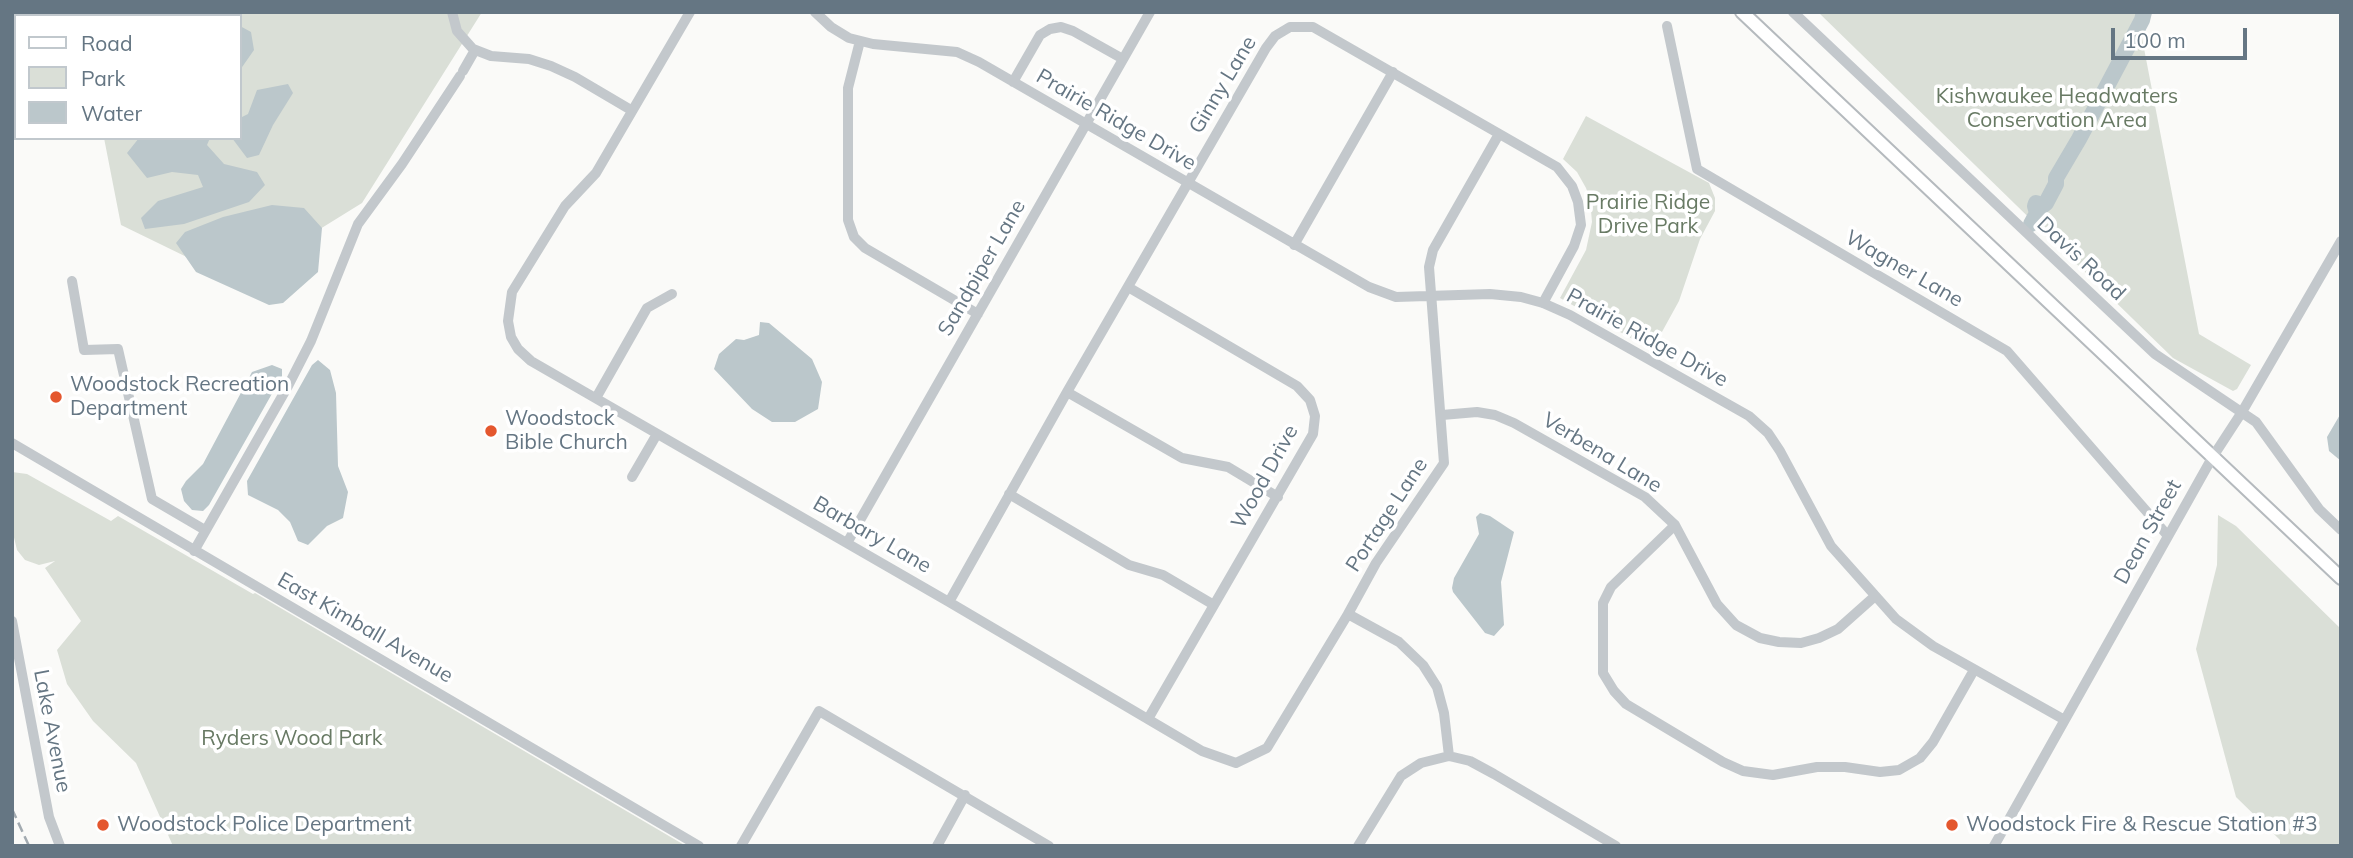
<!DOCTYPE html>
<style>
body{margin:0}
#map{position:relative;width:2353px;height:858px;overflow:hidden;background:#fafaf8;font-family:Mulish,sans-serif}
canvas{display:block}
.frame{position:absolute;inset:0;border:14px solid #657683;pointer-events:none}
.legend{position:absolute;left:14px;top:14px;width:228px;height:126px;box-sizing:border-box;background:#fff;border:2px solid #c1c8cd;margin:0;padding:9px 12px;list-style:none;font-size:21px;color:#657683}
.legend li{display:flex;align-items:center;gap:14px;height:35px}
.legend b{width:35px;border:2px solid #c1c8cd}
.scale{position:absolute;left:2111px;top:28px;width:136px;height:32px;box-sizing:border-box;border:4px solid #657683;border-top:0;padding-left:9px;font-size:21px;line-height:24px;white-space:nowrap;color:#657683;-webkit-text-stroke:5px #fff;paint-order:stroke}
</style>
<div id="map">
<canvas width="2353" height="858"></canvas>
<div class="frame"></div>
<ul class="legend">
<li><b style="height:9px;background:#fff"></b>Road</li>
<li><b style="height:19px;background:#dadfd7"></b>Park</li>
<li><b style="height:19px;background:#bbc7cb"></b>Water</li>
</ul>
<div class="scale">100 m</div>
</div>
<script>
const context = document.querySelector('canvas').getContext('2d');
context.lineJoin = 'round';
function paint(path, color) {
  context.fillStyle = color;
  context.fill(path, 'evenodd');
}
function toPath(rows) {
  const path = new Path2D();
  for (const r of rows) {
    path.moveTo(r[0], r[1]);
    for (let i = 2; i < r.length; i += 2) path.lineTo(r[i], r[i + 1]);
  }
  return path;
}
function strokePath(path, color, width, dash) {
  context.strokeStyle = color;
  context.lineWidth = width;
  context.lineCap = dash ? 'butt' : 'round';
  context.setLineDash(dash || []);
  context.stroke(path);
}
function drawText(font, color, halo, rows, align = 'center') {
  context.font = font + ' Mulish,sans-serif';
  context.lineWidth = 7;
  context.setLineDash([]);
  context.textBaseline = 'middle';
  context.strokeStyle = halo;
  context.fillStyle = color;
  for (const [text, x, y, turn = 0] of rows) {
    context.save();
    context.translate(x, y);
    context.rotate((+turn || 0) * Math.PI / 180);
    context.textAlign = isNaN(turn) ? turn : align;
    if (halo) context.strokeText(text, 0, 0);
    context.fillText(text, 0, 0);
    context.restore();
  }
}
const green = toPath([
 [162,12,482,12,362,203,236,281,121,225,104,138,240,138,240,16,160,16],
 [1818,12,2137,12,2199,334,2251,365,2237,389,2233,391,2173,358],
 [1586,116,1709,183,1715,198,1715,211,1700,239,1679,301,1652,350,1560,298,1586,250,1592,222,1590,199,1586,188,1577,172,1563,159],
 [12,472,27,474,111,521,118,516,253,594,255,593,686,846,173,846,136,763,93,721,67,684,57,650,81,621,45,568,55,561,39,565,25,560,17,550,12,529],
 [2218,515,2236,526,2341,629,2341,846,2280,846,2280,840,2236,797,2196,649,2217,565]
]);
const water = toPath([
 [240,26,251,32,254,50,240,70],
 [288,84,293,93,273,125,259,155,247,158,232,138,240,138,240,118,248,114,257,90],
 [139,138,210,138,207,145,224,164,257,172,265,185,249,202,184,224,145,229,141,218,158,201,203,187,198,175,172,172,147,178,127,153],
 [272,205,304,208,322,228,318,272,283,303,269,305,196,272,176,243,185,232,223,217],
 [760,322,769,323,812,359,822,382,818,409,795,422,772,422,752,409,714,369,719,354,736,339,744,340,759,335],
 [318,360,330,370,336,393,338,466,348,492,343,518,327,526,308,545,298,541,290,522,278,510,248,495,247,481,312,365],
 [272,365,282,369,282,376,209,505,203,511,192,510,184,501,181,489,186,481,203,464,252,372],
 [2341,413,2341,461,2329,451,2327,437],
 [1480,513,1490,516,1514,532,1501,582,1504,625,1494,636,1485,633,1453,592,1452,588,1454,578,1479,534,1476,517]
]);
const river = toPath([
 [2031,224,2037,213,2035,206,2036,203,2042,206,2046,203,2056,184,2056,178,2079,139,2142,20,2144,12]
]);
const minor = toPath([
 [452,12,457,31,473,49,491,56,529,59,551,66,575,77,631,110],
 [690,12,596,173,565,206,512,292,508,321,511,337,518,349,531,361,949,602,1202,751,1236,763,1267,748,1348,614,1376,563,1444,463,1429,267,1433,250,1499,134],
 [815,12,831,27,849,38,873,44,957,52,979,62,1369,287,1396,297,1490,294,1521,297,1543,303,1570,315,1749,416,1768,433,1780,451,1831,546,1896,619,1933,646,2063,719],
 [1793,12,2155,354,2256,422,2319,509,2341,530],
 [1667,26,1697,169,2007,351,2168,536],
 [860,41,848,88,848,220,854,237,865,248,978,314],
 [463,71,475,50],
 [1013,82,1040,35,1050,29,1061,27,1073,31,1123,59],
 [1294,245,1393,72],
 [72,281,84,350,118,349,152,499,205,530],
 [1128,287,1297,386,1310,400,1315,416,1313,434,1148,719],
 [1067,392,1182,458,1228,467,1278,497],
 [596,398,647,308,672,294],
 [1442,415,1477,412,1495,415,1514,423,1645,497,1675,525,1717,604,1736,625,1760,638,1779,642,1801,643,1819,638,1838,629,1874,597],
 [12,443,699,846],
 [632,477,657,434],
 [1009,494,1129,565,1163,575,1214,605],
 [1675,525,1611,587,1603,603,1603,673,1614,691,1626,704,1723,762,1743,771,1773,775,1817,767,1845,767,1880,772,1899,770,1920,758,1933,742,1974,670],
 [847,543,1150,12],
 [194,551,288,386,311,341,358,224,402,164,460,76],
 [949,602,1067,392,1266,48,1275,36,1290,27,1313,27,1557,167,1572,186,1578,202,1581,225,1574,246,1543,303],
 [1348,614,1399,642,1423,665,1437,687,1444,713,1449,756],
 [12,621,49,817,60,846],
 [741,846,819,711,1049,846],
 [937,846,965,795],
 [1358,846,1401,776,1421,763,1449,756,1470,761,1494,774,1616,846],
 [1994,846,2212,458,2242,412,2341,241]
]);
const major = toPath([
 [1742,12,2341,578]
]);
const rail = toPath([
 [12,809,29,846]
]);
const markers = [
 [56,397,7,"#e4572e"],
 [491,431,7,"#e4572e"],
 [103,825,7,"#e4572e"],
 [1952,825,7,"#e4572e"]
];
const streetNames = [
 ["Ginny Lane",1223,85,-59],
 ["Prairie Ridge Drive",1116,120,30],
 ["Davis Road",2081,259,43],
 ["Sandpiper Lane",982,268,-60],
 ["Wagner Lane",1904,269,30],
 ["Prairie Ridge Drive",1647,338,29],
 ["Verbena Lane",1602,453,31],
 ["Wood Drive",1265,477,-61],
 ["Portage Lane",1387,515,-57],
 ["Dean Street",2148,532,-61],
 ["Barbary Lane",872,535,30],
 ["East Kimball Avenue",365,628,30],
 ["Lake Avenue",52,731,79]
];
const parkNames = [
 ["Kishwaukee Headwaters",2057,97],
 ["Conservation Area",2057,121],
 ["Prairie Ridge",1648,203],
 ["Drive Park",1648,227],
 ["Ryders Wood Park",292,739]
];
const poiNames = [
 ["Woodstock Recreation",70,385],
 ["Department",70,409],
 ["Woodstock",505,419],
 ["Bible Church",505,443],
 ["Woodstock Police Department",117,825],
 ["Woodstock Fire & Rescue Station #3",1966,825]
];
paint(green, '#dadfd7');
paint(water, '#bbc7cb');
strokePath(river, '#bbc7cb', 16);
strokePath(major, '#b5babe', 16);
strokePath(minor, '#c3c8cc', 10);
strokePath(major, '#fff', 12);
strokePath(rail, '#a2aab0', 2.5, [10, 5]);
for (const [x, y, r, color] of markers) {
  const dot = new Path2D();
  dot.arc(x, y, r, 0, 2 * Math.PI);
  context.fillStyle = color;
  context.fill(dot);
  strokePath(dot, '#fff', 2.5);
}
drawText('21px', '#657683', '#fff', streetNames);
drawText('21px', '#687a64', '#fff', parkNames);
drawText('21px', '#657683', '#fff', poiNames, 'left');
</script>
